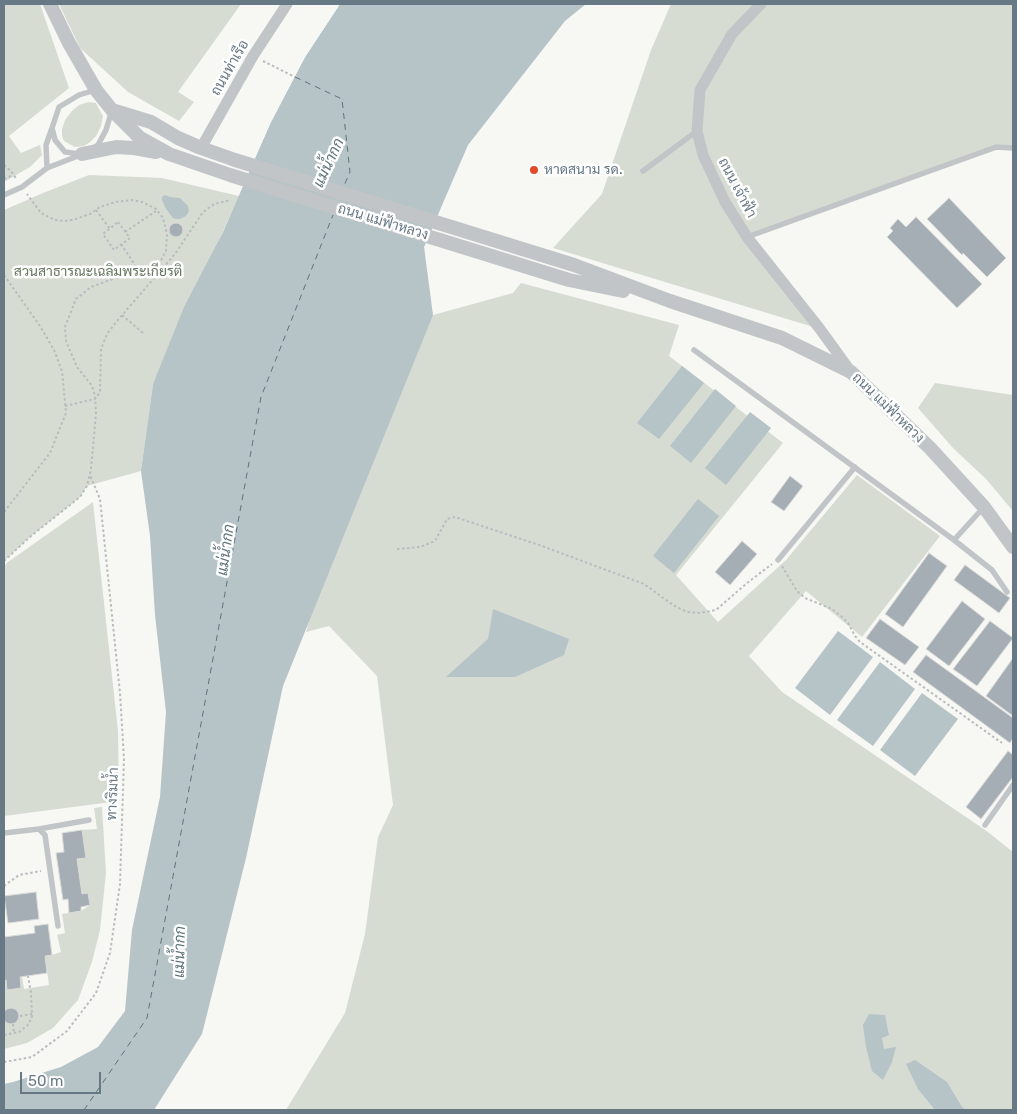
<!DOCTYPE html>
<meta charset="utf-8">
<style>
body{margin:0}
#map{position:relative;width:1017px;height:1114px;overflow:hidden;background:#f7f7f4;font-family:Rubik,sans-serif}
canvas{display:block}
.frame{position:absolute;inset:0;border:5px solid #677985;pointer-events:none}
.scale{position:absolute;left:20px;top:1072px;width:81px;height:22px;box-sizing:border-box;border:2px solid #677985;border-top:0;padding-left:6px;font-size:15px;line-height:18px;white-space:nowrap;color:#677985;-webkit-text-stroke:4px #fff;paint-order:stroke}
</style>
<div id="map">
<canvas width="1017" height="1114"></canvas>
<div class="frame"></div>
<div class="scale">50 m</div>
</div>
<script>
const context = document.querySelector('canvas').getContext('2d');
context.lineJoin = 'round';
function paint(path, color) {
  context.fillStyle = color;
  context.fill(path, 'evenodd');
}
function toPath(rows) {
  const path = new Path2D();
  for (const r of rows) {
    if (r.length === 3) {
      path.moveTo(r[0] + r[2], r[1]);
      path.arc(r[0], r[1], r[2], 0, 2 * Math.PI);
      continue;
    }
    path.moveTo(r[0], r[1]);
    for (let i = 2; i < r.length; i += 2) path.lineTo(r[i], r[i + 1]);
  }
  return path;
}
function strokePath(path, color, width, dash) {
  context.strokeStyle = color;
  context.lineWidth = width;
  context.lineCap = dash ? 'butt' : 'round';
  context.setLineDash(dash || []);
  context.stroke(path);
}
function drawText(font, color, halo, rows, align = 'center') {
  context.font = font + ' Rubik,Sarabun,sans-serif';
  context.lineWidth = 5;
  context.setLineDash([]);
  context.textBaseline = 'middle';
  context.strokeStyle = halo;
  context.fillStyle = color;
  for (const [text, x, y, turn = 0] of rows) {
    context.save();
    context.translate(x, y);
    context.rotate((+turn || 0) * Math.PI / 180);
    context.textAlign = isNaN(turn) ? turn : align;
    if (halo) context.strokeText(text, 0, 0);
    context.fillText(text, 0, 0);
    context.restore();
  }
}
const green = toPath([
 [4,4,40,4,69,88,9,136,21,153,40,145,42,155,30,167,4,182],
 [59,4,241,4,178,92,194,102,179,121,128,92,80,48],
 [671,4,1013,4,1013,148,1005,147,747,237,820,329,553,248,602,194,651,50],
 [88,102,96,103,99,109,103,116,101,126,96,136,90,142,84,146,75,147,64,141,62,136,62,129,65,120,72,111,79,105],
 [89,175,162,178,239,196,153,384,141,471,87,486,80,497,31,536,4,561,4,210,43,193],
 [444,201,424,247,431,318,433,315,513,293,521,283,679,325,669,356,783,443,676,575,718,622,786,560,857,475,940,536,862,637,806,591,749,656,782,692,988,832,1013,852,1013,1110,286,1110,345,1013,365,934,378,837,393,805,377,676,329,626,306,632,327,557,340,420],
 [935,383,1013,395,1013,511,986,479,953,448,918,408],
 [93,502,118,731,119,801,4,816,4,566,8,562],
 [102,807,106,873,100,930,92,962,78,1000,53,1028,27,1043,4,1049,4,981,6,980,7,990,21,988,20,977,22,977,24,989,49,985,45,956,52,955,61,952,57,935,65,933,62,914,81,911,90,905,88,893,82,894,77,859,86,858,82,830,97,829,94,808]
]);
const water = toPath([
 [340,4,586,4,565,21,468,145,424,247,433,315,283,686,246,858,202,1034,154,1110,4,1110,4,1084,13,1082,61,1067,98,1047,125,1011,132,930,160,797,166,712,155,615,150,536,141,471,153,384,184,307,223,232,271,122,305,57],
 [165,195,170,197,180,198,188,206,189,211,186,216,180,219,176,219,173,218,166,209,162,200,162,197],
 [682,366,704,383,659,439,637,423],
 [715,389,736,406,691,463,670,446],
 [750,412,771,428,726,485,705,468],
 [698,499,719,516,674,573,653,556],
 [493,609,569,639,564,655,515,677,446,677,488,639],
 [838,631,873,657,830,715,795,688],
 [880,662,915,689,873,746,837,720],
 [922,693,958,719,915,776,880,750],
 [869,1014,885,1015,889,1035,882,1038,884,1049,896,1047,892,1062,883,1080,872,1071,866,1047,863,1025],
 [915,1060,947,1082,962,1107,966,1110,935,1110,918,1089,906,1064]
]);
const pier = toPath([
 [337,4,340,4,305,57,271,122,256,155,254,154,269,121,303,56]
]);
const ferry = toPath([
 [295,77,342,99,350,172,343,188],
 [84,1110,147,1018,261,397,333,215]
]);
const building = toPath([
 [949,198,1006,258,987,277,963,253,962,255,927,219,949,198],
 [916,217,982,284,957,308,887,237,893,231,890,228,898,219,906,227,916,217],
 [176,230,7],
 [790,476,803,486,784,511,771,502,790,476],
 [742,541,757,554,730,585,715,572,742,541],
 [929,553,947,566,903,627,885,614,929,553],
 [965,565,1010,598,999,613,954,580,965,565],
 [962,601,985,619,949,666,926,649,962,601],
 [880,619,919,647,905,665,866,638,880,619],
 [990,621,1013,638,977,686,953,669,990,621],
 [926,655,1013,718,1013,738,1010,743,913,672,926,655],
 [1013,658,1013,716,986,696,1013,658],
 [1008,751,1013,755,1013,777,981,819,966,807,1008,751],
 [82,830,86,858,77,859,82,894,88,893,90,905,81,907,81,911,69,913,68,899,63,900,56,853,64,852,62,833,82,830],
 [36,892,39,919,8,923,4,896,36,892],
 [48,924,52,955,45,956,47,973,20,977,21,988,7,990,6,980,4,981,4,937,35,933,34,926,48,924],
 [11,1016,8]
]);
const path = toPath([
 [263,61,295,77],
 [4,165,11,171,17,180],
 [4,179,13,175],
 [96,210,110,229],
 [118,222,130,238,114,250,103,234,118,222],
 [125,232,156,211],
 [121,244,139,271],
 [4,275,40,326,54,350,62,371,66,413,50,453,4,512],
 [122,315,144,334],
 [65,406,95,399,100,392,101,349,107,334,117,321,175,254,203,212,214,204,231,200],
 [397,549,420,547,435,541,447,519,455,517,542,546,644,584,673,605,687,612,700,613,716,610,747,583,772,564],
 [4,561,31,536,80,497,87,486,91,469,96,413,95,396,92,386,77,367,66,341,65,327,76,299,91,287,124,275,155,266,161,260,166,251,167,234,163,218,156,209,142,202,132,200,115,202,100,207,90,214,73,220,64,221,55,220,41,213,27,194],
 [782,566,797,591,805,598,832,609,841,616,848,623,855,636,860,642,1002,743],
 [4,886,19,875,41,871],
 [20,1016,32,1014],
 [13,1024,14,1033],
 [4,1035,19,1032,29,1024,32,1016,31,993,28,976],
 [4,1062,32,1057,67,1031,96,993,110,953,120,884,124,759,120,693,100,499,90,475]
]);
const service = toPath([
 [93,148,98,145,106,130,112,110],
 [80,154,65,152,55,140,52,128,59,107,79,95,95,90],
 [47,168,46,145,52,128],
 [643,171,697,131],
 [4,195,22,187,47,168,83,154],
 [747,237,996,147,1013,148],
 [694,350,954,540,992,570,1007,592],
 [954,540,984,507],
 [778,560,855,467],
 [985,825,1013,785],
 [39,829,89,820],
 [4,833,39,829,45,835,58,926]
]);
const minor = toPath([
 [761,4,732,34,700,90,697,131,703,155,725,202,747,237,820,329,851,372],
 [201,148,253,56,287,4]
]);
const tertiary = toPath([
 [50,4,69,43,96,90,112,110,140,138,169,154,230,175,569,280,623,291],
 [112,110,151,122,178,138,201,148,235,160,574,265,670,301,782,338,851,372,930,448,984,507,1013,547],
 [82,154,116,147,134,148,156,152]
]);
const markers = [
 [534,170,5,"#e14a2b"]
];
const streetNames = [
 ["ถนนท่าเรือ",230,68,-60],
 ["ถนน เจ้าฟ้า",737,188,62],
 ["ถนน แม่ฟ้าหลวง",383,222,17],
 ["ถนน แม่ฟ้าหลวง",888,408,44],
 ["ทางริมน้ำ",113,794,-88]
];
const poiNames = [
 ["หาดสนาม รด.",544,170]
];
const parkNames = [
 ["สวนสาธารณะเฉลิมพระเกียรติ",98,272]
];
const waterNames = [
 ["แม่น้ำกก",329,163,-65],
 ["แม่น้ำกก",226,550,-82],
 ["แม่น้ำกก",180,952,-89]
];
paint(green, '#d7dcd3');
paint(water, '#b6c3c7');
paint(pier, '#f7f7f4');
strokePath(ferry, '#5e747a', 1, [6, 5]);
paint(building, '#a5aeb4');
strokePath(building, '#d9d9d7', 1);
strokePath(path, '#b9bcbf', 2, [2.5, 2.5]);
strokePath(service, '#c1c5c8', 5.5);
strokePath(minor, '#c1c5c8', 11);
strokePath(tertiary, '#c1c5c8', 14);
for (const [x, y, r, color] of markers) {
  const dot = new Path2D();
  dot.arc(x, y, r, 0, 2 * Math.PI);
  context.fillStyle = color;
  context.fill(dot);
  strokePath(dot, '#fff', 2);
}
drawText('14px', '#677985', '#fff', streetNames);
drawText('14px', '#677985', '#fff', poiNames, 'left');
drawText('14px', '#667761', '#fff', parkNames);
drawText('italic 15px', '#5e747a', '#fff', waterNames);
</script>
